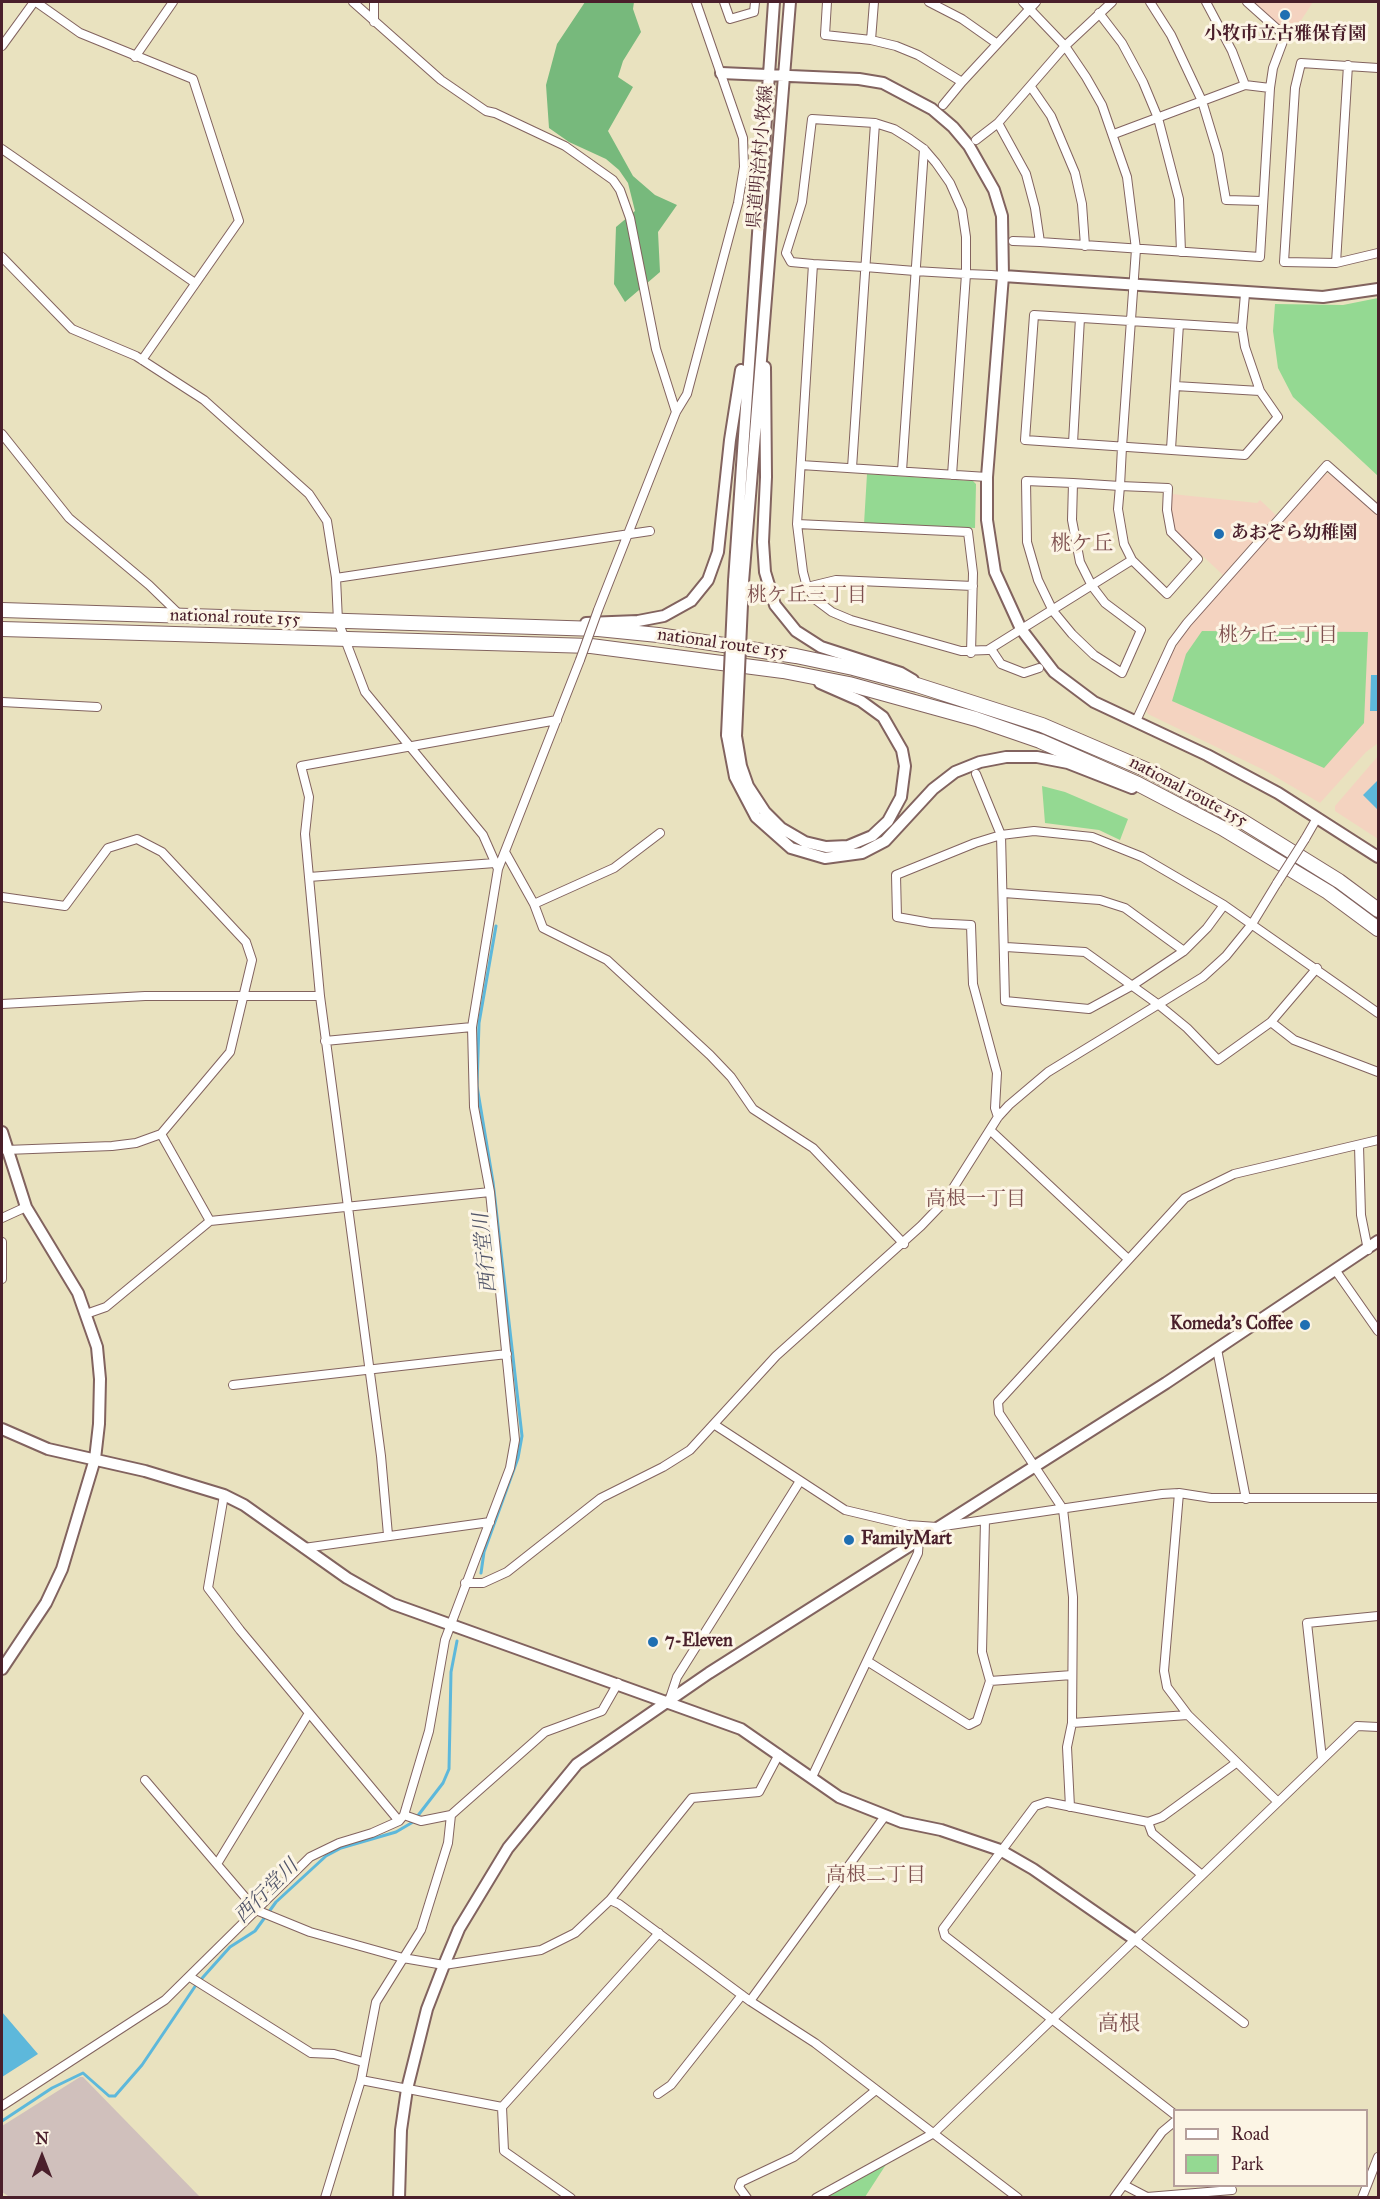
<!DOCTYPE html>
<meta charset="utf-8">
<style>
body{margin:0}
#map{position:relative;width:1380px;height:2199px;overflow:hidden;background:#e9e2bf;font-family:"IM FELL Great Primer",serif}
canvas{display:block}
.frame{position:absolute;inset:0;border:3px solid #4a1f2b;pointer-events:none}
.legend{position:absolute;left:1173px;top:2109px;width:195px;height:78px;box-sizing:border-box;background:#fcf5e5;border:2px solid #b59f9b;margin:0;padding:8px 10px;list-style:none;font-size:18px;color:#4a1f2b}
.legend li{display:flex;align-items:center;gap:12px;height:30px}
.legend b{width:30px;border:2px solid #b59f9b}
.north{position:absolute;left:12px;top:2127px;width:60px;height:60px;-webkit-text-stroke:4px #fcf5e5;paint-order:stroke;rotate:0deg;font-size:16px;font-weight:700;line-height:24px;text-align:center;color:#4a1f2b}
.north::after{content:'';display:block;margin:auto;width:21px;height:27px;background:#4a1f2b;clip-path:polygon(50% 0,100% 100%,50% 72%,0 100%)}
</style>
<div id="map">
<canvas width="1380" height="2199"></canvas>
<div class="frame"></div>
<ul class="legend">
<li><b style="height:8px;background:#fff"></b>Road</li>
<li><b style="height:16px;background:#94d992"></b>Park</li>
</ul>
<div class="north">N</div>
</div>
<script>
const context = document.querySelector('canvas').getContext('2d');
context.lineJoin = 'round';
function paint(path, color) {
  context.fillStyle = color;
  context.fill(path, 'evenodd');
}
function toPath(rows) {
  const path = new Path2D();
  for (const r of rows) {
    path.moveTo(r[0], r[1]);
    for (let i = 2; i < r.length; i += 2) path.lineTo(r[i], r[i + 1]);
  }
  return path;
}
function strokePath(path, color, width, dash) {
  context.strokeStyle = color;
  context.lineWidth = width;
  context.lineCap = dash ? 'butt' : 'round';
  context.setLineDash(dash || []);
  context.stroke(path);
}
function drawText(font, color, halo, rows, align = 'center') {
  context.font = font + ' "IM FELL Great Primer","Noto Serif JP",serif';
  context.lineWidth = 6;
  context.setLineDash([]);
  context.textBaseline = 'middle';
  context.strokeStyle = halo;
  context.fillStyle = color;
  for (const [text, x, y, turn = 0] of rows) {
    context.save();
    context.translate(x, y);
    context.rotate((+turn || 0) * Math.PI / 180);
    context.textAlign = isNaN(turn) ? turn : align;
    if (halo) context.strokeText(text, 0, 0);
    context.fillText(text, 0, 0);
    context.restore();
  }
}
const built = toPath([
 [1253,2,1313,2,1291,36],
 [1325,474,1331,474,1378,515,1378,743,1366,752,1320,803,1266,771,1148,714,1146,710,1170,657,1186,630],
 [1172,494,1257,503,1260,500,1276,515,1223,575,1176,531,1171,516],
 [1378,756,1378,839,1335,811,1335,806]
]);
const industrial = toPath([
 [80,2077,83,2077,200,2197,11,2198,2,2192,2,2126]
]);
const green = toPath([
 [1378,298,1378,476,1293,397,1278,368,1273,331,1275,304,1343,305],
 [867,474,973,481,976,484,975,528,864,524],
 [1202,631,1368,632,1364,723,1324,768,1172,701,1186,654],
 [1042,786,1065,792,1128,819,1120,840,1099,830,1045,823],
 [887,2163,865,2197,825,2197]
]);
const forest = toPath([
 [585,2,634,2,633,9,641,32,623,61,618,77,633,87,608,131,633,176,655,195,677,205,658,232,660,272,625,302,614,284,616,227,635,211,628,183,619,170,606,159,569,142,549,128,546,85,557,44]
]);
const water = toPath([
 [1371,675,1378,675,1378,711,1370,711],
 [1377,781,1378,783,1378,810,1363,795],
 [2,2012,38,2054,2,2077]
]);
const stream = toPath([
 [481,1573,484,1552,518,1458,522,1436,493,1182,477,1086,479,1023,496,926],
 [2,2121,52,2088,83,2073,109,2096,115,2096,142,2065,196,1985,230,1947,255,1931,276,1902,326,1856,341,1848,396,1832,413,1822,443,1783,449,1769,451,1672,457,1641]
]);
const street = toPath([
 [36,2,80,33,193,79,239,221,142,360],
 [353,2,441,80,486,111,495,113,565,146,613,180,620,190,630,218,656,349,676,412],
 [374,2,374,22],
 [724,2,730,19,754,12,755,2],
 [827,2,825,35,871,40,896,46,918,55,962,82,1036,2],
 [929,2,962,19,996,43],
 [1023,2,1065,46,1086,77,1102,105,1127,177,1136,249,1122,447,1120,486,1118,509,1124,544,1132,560,1167,594,1198,559,1171,532,1167,510,1168,488,1120,486,1073,483,1026,481,1027,542,1038,580,1053,611,1072,634,1094,655,1122,673,1141,630,1105,603,1092,586,1080,562,1072,520,1073,483],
 [1112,2,1065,46,998,123,1026,174,1035,208,1040,242,1260,257,1270,88,1273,68,1285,36,1247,2],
 [1150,2,1171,35,1202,101,1218,154,1226,200,1262,201],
 [1206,2,1232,51,1245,85,1270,88],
 [1099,13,1122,43,1143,82,1158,118,1179,199,1181,252],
 [871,40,874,2],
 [2,46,34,2],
 [135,57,173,2],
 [1378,68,1301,63,1295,88,1284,262,1336,263,1378,253],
 [1031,87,1051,116,1075,173,1082,204,1085,246],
 [943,105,962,82],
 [1114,134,1245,85],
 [976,140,998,123],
 [2,149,195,283],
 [1013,241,1040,242],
 [2,257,72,329,136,356,204,400,309,494,327,521,336,578,338,621,365,692,483,835,498,869],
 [1336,263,1348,65],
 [813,264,797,524,803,572,807,587,816,600,832,612,851,620,961,651,988,650,1132,560],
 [1242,328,1034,315,1025,440,1245,455,1278,417,1260,391,1245,347,1242,328,1245,294],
 [1175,386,1260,391],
 [2,434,69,518,149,585,180,615],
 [1073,443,1080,318],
 [1171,449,1179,324],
 [801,465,987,477],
 [852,468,875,123],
 [902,471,924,149],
 [952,475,966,274,966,237,962,210,950,183,936,163,924,149,910,139,894,129,875,123,812,119,802,202,786,253,791,262,813,264,865,267,915,271,966,274,991,275,1003,276],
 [797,524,968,532,973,573,971,653],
 [336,578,650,531],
 [807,587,836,580,973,586],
 [598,610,676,412,687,394,738,203,744,167,743,138,696,2],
 [991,649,1001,664,1024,673,1039,668],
 [2,702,97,707],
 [1136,721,1172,643,1187,623,1327,465,1378,510],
 [976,774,1001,835,1005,1001,1089,1009,1133,985,1184,951,1207,928,1224,905],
 [1305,839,1317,818],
 [505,852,534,904,543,928,607,960,710,1055,731,1077,753,1109,813,1148,904,1244],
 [309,877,495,863],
 [1004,893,1100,900,1125,908,1184,951],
 [2,897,65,906,108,848,137,839,162,852,246,942,252,960,230,1052,161,1134,136,1143,112,1146,6,1150],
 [534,904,614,868,660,833],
 [1006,947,1085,952,1159,1005,1187,1028,1218,1060,1271,1022,1317,968],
 [2,1004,145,996,320,996],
 [1271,1022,1294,1040,1378,1072],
 [325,1041,472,1027],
 [998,1117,995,1108,997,1073,973,984,971,925,931,923,897,917,896,875,975,843,1001,835,1034,831,1092,837,1142,857,1224,905,1378,1013],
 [990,1130,1128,1259],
 [161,1134,210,1221],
 [1359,1146,1361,1215,1368,1250],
 [2,1218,26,1207],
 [2,1242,2,1279],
 [1336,1271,1378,1331],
 [86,1314,106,1307,210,1221,490,1192],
 [1217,1349,1246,1499],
 [233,1385,507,1354],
 [715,1425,845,1510,908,1525,937,1527,1162,1494,1179,1493,1211,1498,1378,1498],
 [1179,1493,1164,1671,1167,1687,1188,1715,1278,1802],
 [224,1495,208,1588,240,1630,399,1821],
 [985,1520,982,1652,990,1681],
 [388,1535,381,1456,320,996,305,834,309,797,301,766,557,720],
 [304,1548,490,1522],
 [465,1583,483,1583,507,1572,601,1498,663,1467,690,1450,776,1356,921,1226,945,1201,998,1117,1009,1105,1048,1072,1203,977,1226,956,1252,924,1277,883],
 [867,1661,969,1725,977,1721,990,1681,1072,1675],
 [669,1701,677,1677,800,1481],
 [1072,1723,1188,1715],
 [1322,1759,1307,1623,1378,1616],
 [812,1777,918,1553,919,1539],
 [145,1780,256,1910,310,1932,403,1958,444,1965,541,1950,575,1933,610,1900,619,1904,750,2001,815,2043,1018,2198],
 [1070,1807,1067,1747,1072,1723,1073,1597,1063,1509,999,1413,998,1402,1185,1198,1234,1174,1378,1140],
 [404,1815,421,1821,451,1815,545,1732,602,1711,618,1683],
 [1148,1822,1152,1833,1202,1875],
 [217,1864,309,1713],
 [610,1900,692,1798,759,1792,779,1754],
 [1134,1939,1244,2023],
 [190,1977,311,2053,334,2054,363,2062],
 [750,2001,885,1816],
 [361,2080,502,2107,504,2151,571,2198],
 [658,2094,671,2085,742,1995],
 [2,2106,165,2000,310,1857,339,1843,372,1833,399,1821,404,1815,429,1731,445,1640,510,1468,515,1440,490,1192,474,1107,472,1027,498,869,580,660],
 [502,2107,659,1933],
 [1174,2114,945,1936,943,1929,1035,1806,1047,1802,1148,1822,1162,1817,1236,1763],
 [1124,2185,1147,2197,1232,2190],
 [325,2198,361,2080,376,2002,421,1930,448,1843,451,1815],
 [747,2198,739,2187,741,2182,794,2157,876,2090],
 [816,2198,934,2133,1357,1726,1378,1727],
 [1114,2198,1162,2132,1174,2122],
 [1362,2198,1378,2157]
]);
const secondary = toPath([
 [721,73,859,79,883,83,932,109,953,127,969,146,994,190,1002,216,1003,276,987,477,987,520,995,572,1021,629,1054,672,1094,702,1207,755,1278,793,1378,857],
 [1003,276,1323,297,1378,289],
 [765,367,766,477,763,542,765,572,775,605,796,631,821,647,901,673,913,680],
 [734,581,774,2],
 [743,582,790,2],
 [586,623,638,621,664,616,691,601,708,580,718,552,730,440,741,370],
 [727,735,735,777,756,817,791,848,825,858,862,853,885,841,933,789,955,772,980,762,1006,757,1037,757,1068,763,1132,788],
 [736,736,741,766,748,786,765,812,781,828,805,842,826,847,848,846,872,836,888,821,901,797,905,766,902,750,883,717,861,701,820,683],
 [2,1132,26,1207,78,1293,97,1347,100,1379,99,1424,95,1459,62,1569,46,1603,2,1669],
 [2,1429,48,1449,145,1471,224,1495,244,1505,347,1578,393,1604,741,1729,839,1797,902,1822,941,1830,1000,1850,1033,1869,1134,1939],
 [399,2198,401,2130,407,2089,427,2009,444,1965,459,1929,508,1848,577,1764,709,1673,1166,1383,1378,1241]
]);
const highway = toPath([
 [2,610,598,629,658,635,796,656,853,668,917,685,1042,725,1147,770,1239,819,1339,881,1378,910],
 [2,629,591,646,783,671,849,684,976,719,1040,741,1138,784,1222,828,1328,892,1378,929]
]);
const streetBridge = toPath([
 [580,660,598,610],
 [1277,883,1305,839]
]);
const secondaryBridge = toPath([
 [727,735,734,581],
 [736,736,743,582]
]);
const markers = [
 [1285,15,6,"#1f6fb2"],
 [1219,534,6,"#1f6fb2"],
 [1305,1325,6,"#1f6fb2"],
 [849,1540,6,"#1f6fb2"],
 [653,1642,6,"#1f6fb2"]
];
const poiNames = [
 ["小牧市立古雅保育園",1285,35,"center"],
 ["あおぞら幼稚園",1231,534],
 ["Komeda's Coffee",1293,1325,"right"],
 ["FamilyMart",861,1540],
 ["7-Eleven",665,1642]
];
const streetNames = [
 ["県道明治村小牧線",761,157,-85],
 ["national route 155",235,618,2],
 ["national route 155",722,644,8],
 ["national route 155",1188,792,28]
];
const neighbourhoodNames = [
 ["桃ケ丘三丁目",807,596],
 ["桃ケ丘二丁目",1278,636],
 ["高根一丁目",976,1200],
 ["高根二丁目",876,1876]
];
const waterNames = [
 ["西行堂川",486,1253,-96],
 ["西行堂川",267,1892,-45]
];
const quarterNames = [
 ["桃ケ丘",1082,545],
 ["高根",1119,2025]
];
paint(built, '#f4d3c0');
paint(industrial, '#d0c0bc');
paint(green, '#94d992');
paint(forest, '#77b97c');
paint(water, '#5db8db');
strokePath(stream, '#5db8db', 3);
strokePath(street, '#82635f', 10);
strokePath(secondary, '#82635f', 14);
strokePath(highway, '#82635f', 16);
strokePath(street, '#fff', 8);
strokePath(secondary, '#fff', 10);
strokePath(highway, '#fff', 14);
strokePath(streetBridge, '#82635f', 10, []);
strokePath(secondaryBridge, '#82635f', 14, []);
strokePath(streetBridge, '#fff', 8);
strokePath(secondaryBridge, '#fff', 10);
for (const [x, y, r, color] of markers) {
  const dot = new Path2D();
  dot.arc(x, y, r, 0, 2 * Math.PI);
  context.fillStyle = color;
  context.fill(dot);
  strokePath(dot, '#fcf5e5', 2);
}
drawText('bold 18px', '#4a1f2b', '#fcf5e5', poiNames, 'left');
drawText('18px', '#4a1f2b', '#fcf5e5', streetNames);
drawText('20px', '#7e504f', '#fcf5e5', neighbourhoodNames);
drawText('italic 20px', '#515569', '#fcf5e5', waterNames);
drawText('21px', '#7e504f', '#fcf5e5', quarterNames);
</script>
